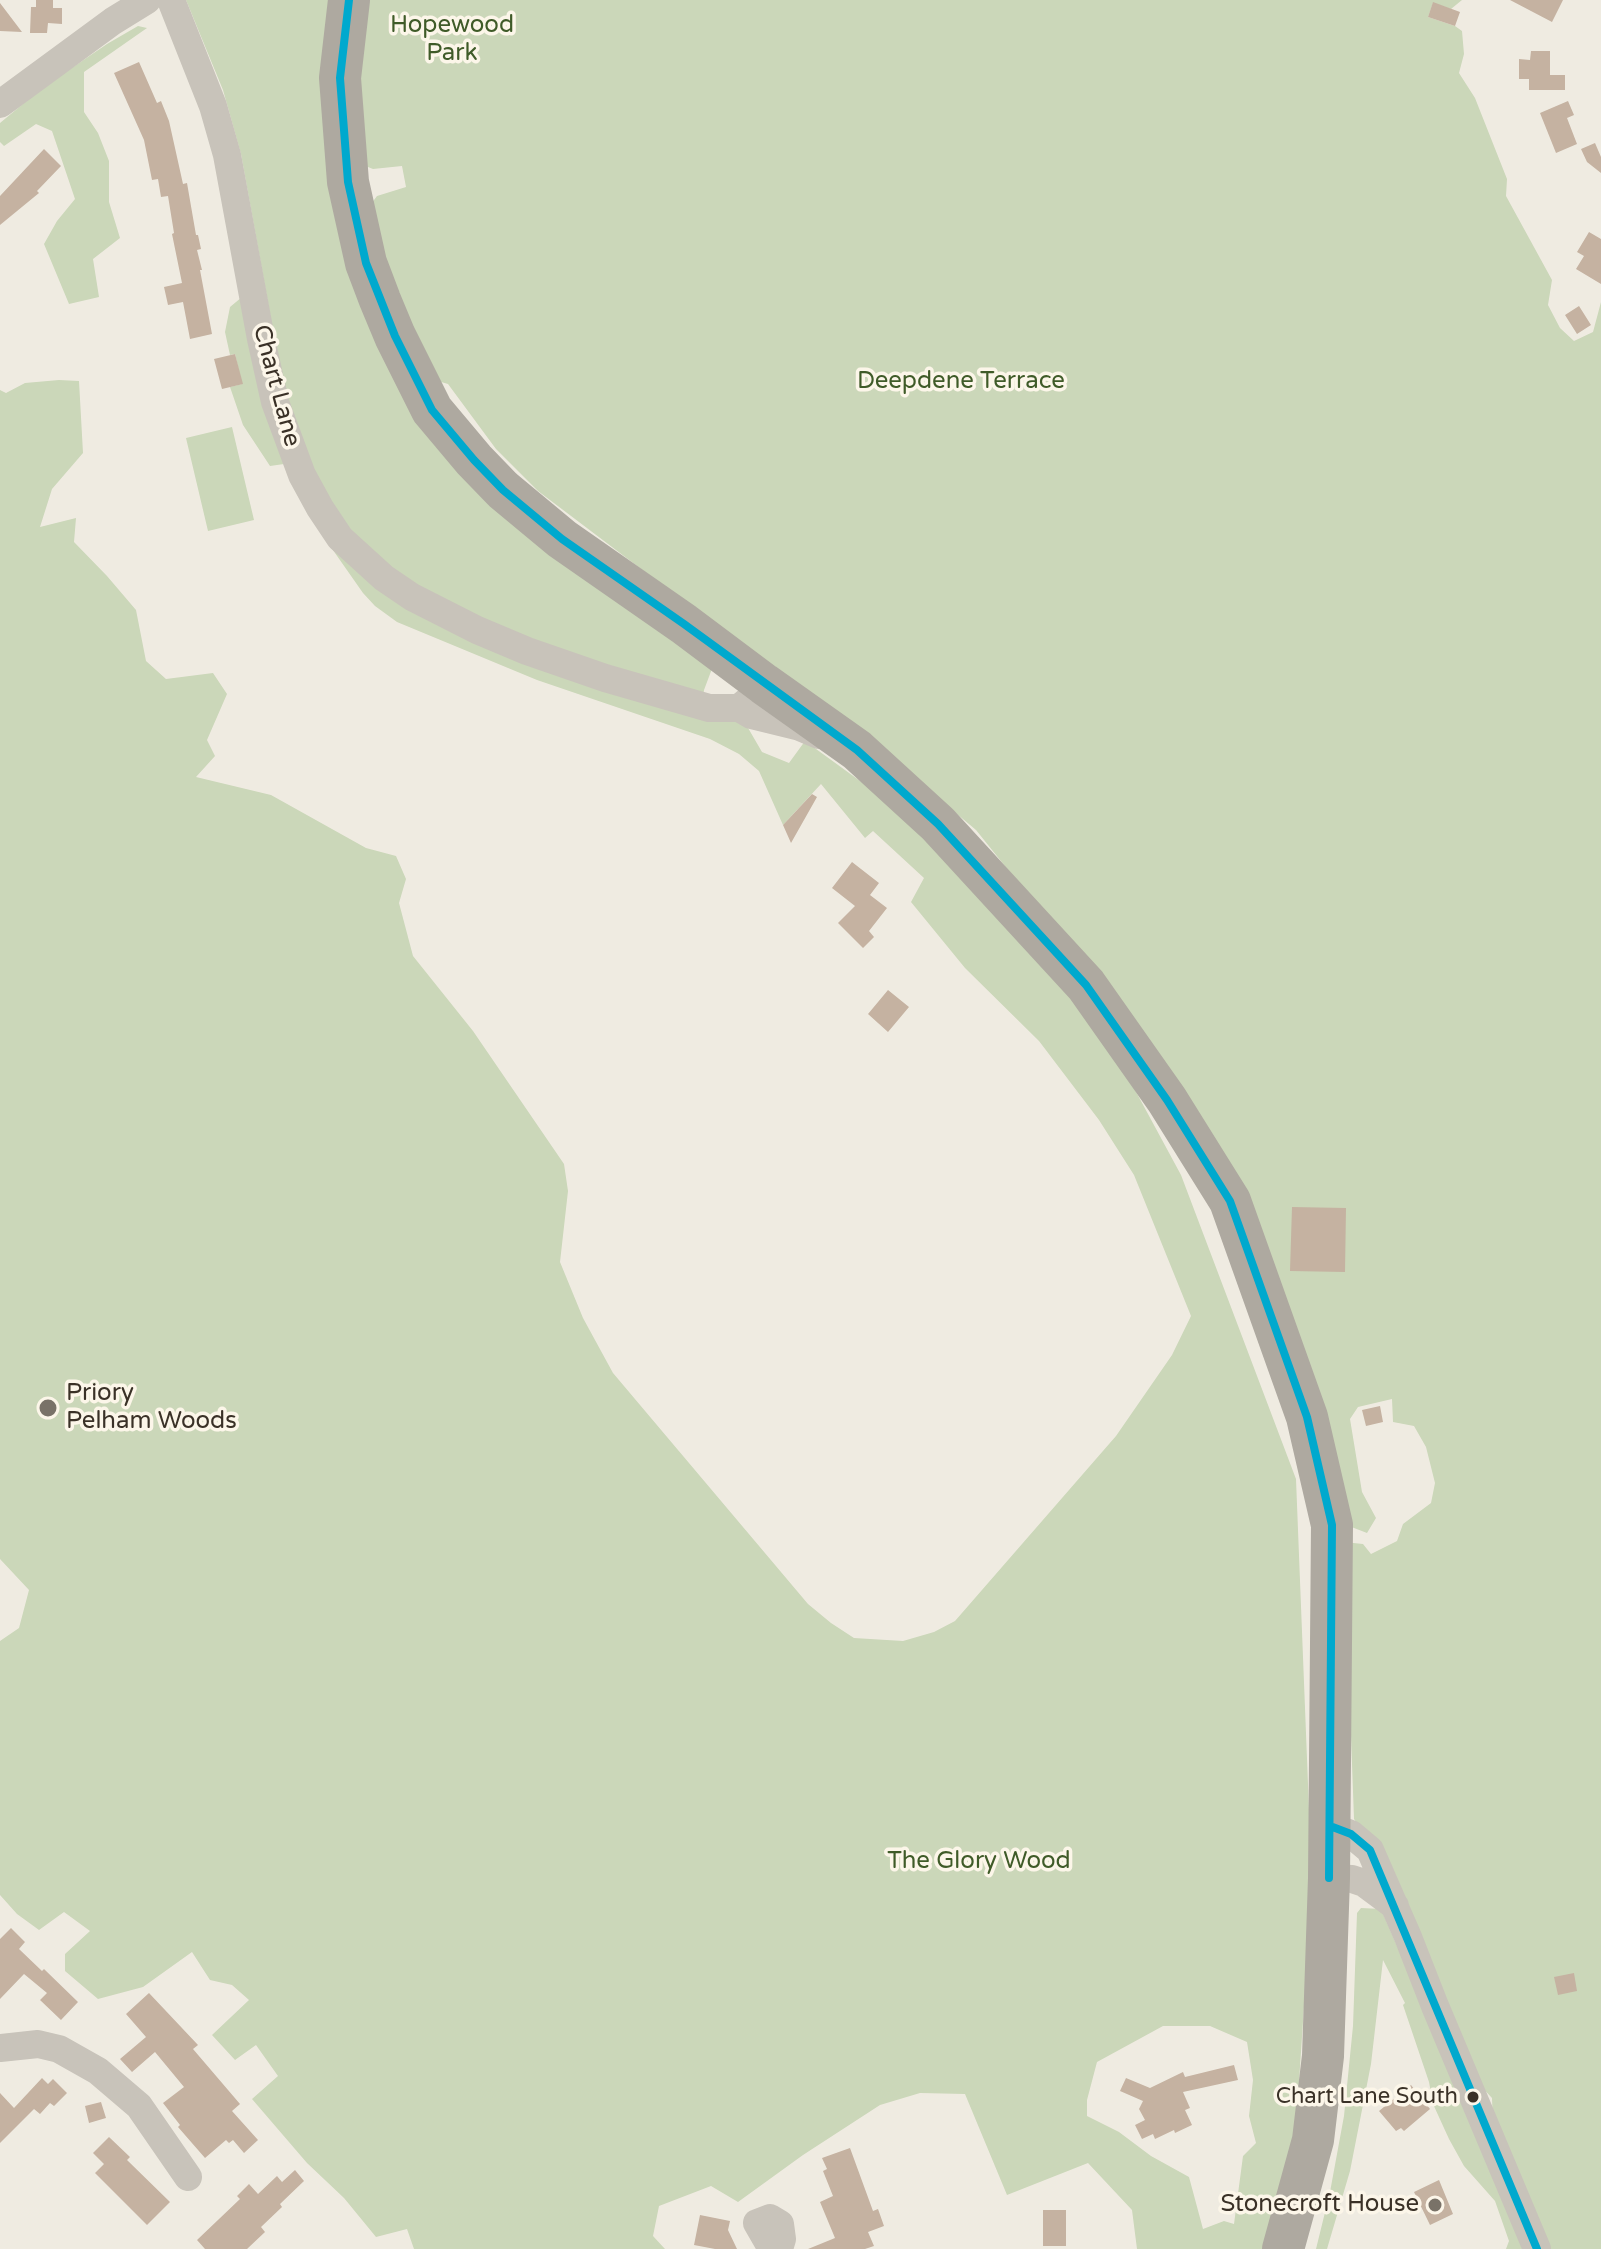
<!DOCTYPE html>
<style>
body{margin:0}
canvas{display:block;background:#efebe1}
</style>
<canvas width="1601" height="2249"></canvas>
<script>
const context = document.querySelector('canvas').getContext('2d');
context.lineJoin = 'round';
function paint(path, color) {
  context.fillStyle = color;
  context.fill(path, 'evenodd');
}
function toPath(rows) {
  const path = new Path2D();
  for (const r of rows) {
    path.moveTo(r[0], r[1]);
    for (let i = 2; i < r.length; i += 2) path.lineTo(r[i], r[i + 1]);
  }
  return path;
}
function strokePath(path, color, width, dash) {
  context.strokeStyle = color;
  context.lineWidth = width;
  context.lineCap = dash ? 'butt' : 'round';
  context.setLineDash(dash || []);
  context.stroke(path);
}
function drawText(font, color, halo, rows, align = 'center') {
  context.font = font + ' "Varela Round",sans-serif';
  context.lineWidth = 7;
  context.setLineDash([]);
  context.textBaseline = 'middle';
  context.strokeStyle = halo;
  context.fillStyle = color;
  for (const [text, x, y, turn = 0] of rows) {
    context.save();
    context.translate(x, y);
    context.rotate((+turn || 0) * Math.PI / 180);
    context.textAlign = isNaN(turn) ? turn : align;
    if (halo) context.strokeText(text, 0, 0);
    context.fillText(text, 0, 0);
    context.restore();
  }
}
const green = toPath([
 [186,0,340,0,334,46,417,403,713,666,704,690,701,713,744,721,762,752,789,763,805,741,900,810,1095,1016,1181,1175,1296,1479,1312,1886,1296,2127,1264,2249,1137,2249,1132,2210,1088,2163,1007,2195,965,2094,920,2093,880,2105,803,2155,738,2202,711,2186,659,2206,653,2236,665,2249,414,2249,407,2229,376,2237,344,2198,307,2163,252,2099,278,2076,256,2045,235,2060,212,2035,249,2000,232,1985,210,1980,192,1952,143,1987,98,1999,65,1971,65,1954,90,1931,64,1912,39,1930,17,1914,0,1895,0,1641,19,1628,29,1590,0,1559,0,390,6,393,25,383,59,380,79,381,83,453,52,489,40,527,76,518,74,542,107,576,136,610,146,661,166,679,213,673,227,694,207,740,215,756,196,777,271,795,366,848,396,856,406,879,399,903,413,956,473,1031,564,1164,568,1191,560,1262,583,1318,613,1373,808,1604,831,1623,854,1638,903,1641,934,1632,955,1621,1116,1436,1172,1355,1191,1316,1134,1175,1099,1120,1039,1041,965,968,911,902,924,878,873,831,865,838,821,784,783,825,759,771,739,754,710,739,537,680,397,622,375,606,363,593,321,533,284,464,270,466,243,425,230,387,242,384,235,354,230,355,225,332,230,307,242,297,271,319,241,154,223,90],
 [1163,2026,1210,2026,1247,2042,1253,2080,1249,2116,1256,2143,1243,2156,1234,2224,1224,2221,1203,2229,1189,2177,1151,2156,1119,2132,1087,2116,1087,2100,1097,2062],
 [363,0,1462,0,1451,9,1433,3,1428,17,1455,26,1462,31,1464,54,1459,73,1475,98,1507,179,1506,196,1552,280,1548,305,1560,328,1574,341,1593,332,1601,302,1601,2249,1547,2249,1493,2125,1492,2098,1475,2080,1374,1847,1354,1819,1344,1542,1363,1544,1371,1554,1397,1541,1403,1524,1431,1503,1435,1483,1426,1447,1414,1426,1393,1422,1392,1399,1358,1407,1350,1419,1362,1492,1376,1518,1367,1533,1336,1521,1310,1409,1099,983,976,830,887,755,538,491,496,449,448,384,431,379,409,341,368,208,377,196,406,187,402,166,373,169,363,165,359,114],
 [138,26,147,28,84,72,84,112,98,133,109,161,109,202,120,238,93,259,99,297,69,304,44,244,57,221,75,199,52,131,36,124,4,146,0,142,0,123,41,89,107,44],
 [232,427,254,520,208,531,186,438],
 [1361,1908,1381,1909,1528,2249,1506,2249,1509,2241,1495,2201,1464,2166,1449,2139,1433,2104,1429,2082,1403,2005,1405,2003,1383,1960,1371,2064,1350,2171,1327,2249,1316,2249,1330,2192,1344,2116,1353,2026,1357,1913]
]);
const building = toPath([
 [36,0,53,0,53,8,62,8,62,24,48,23,47,33,30,33,31,7,36,7],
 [1510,0,1563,0,1552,22],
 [1433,2,1460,12,1455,26,1428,17],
 [0,3,22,32,0,31],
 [1531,51,1550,51,1550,75,1565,75,1565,90,1529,90,1529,79,1519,79,1519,59,1530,60],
 [139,62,157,103,161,101,169,121,183,184,187,183,196,235,198,235,201,249,197,250,202,270,200,270,212,334,190,339,183,302,168,305,164,287,182,283,172,234,174,233,168,196,161,197,158,179,152,180,144,140,114,73],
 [1568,101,1574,115,1567,118,1577,144,1556,153,1540,113],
 [1595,143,1601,157,1601,173,1587,162,1581,149],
 [44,149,61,166,37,191,39,193,0,225,0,196],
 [1589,232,1601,239,1601,284,1576,269,1584,256,1577,252],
 [1579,306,1591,325,1577,334,1565,315],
 [235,354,243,384,222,389,214,359],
 [812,794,817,797,791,843,783,825],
 [852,862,879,883,870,895,887,908,869,931,874,937,863,948,838,923,855,906,832,888],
 [888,990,909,1007,888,1032,868,1014],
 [1292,1207,1346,1208,1345,1272,1290,1271],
 [1380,1406,1383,1422,1366,1426,1362,1410],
 [11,1928,25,1942,19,1949,42,1971,44,1969,78,2002,61,2020,40,2000,47,1993,24,1974,0,1999,0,1939],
 [1574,1973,1577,1991,1558,1995,1554,1977],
 [149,1993,198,2045,193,2049,240,2104,232,2111,258,2140,244,2153,233,2140,229,2143,226,2140,205,2158,178,2127,180,2125,163,2103,184,2087,155,2052,132,2072,120,2059,146,2037,126,2014],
 [1234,2065,1238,2080,1183,2092,1190,2108,1185,2110,1192,2125,1175,2133,1174,2130,1155,2139,1153,2134,1142,2139,1135,2125,1145,2120,1139,2109,1143,2101,1120,2091,1126,2078,1150,2088,1183,2072,1185,2077],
 [42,2078,48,2084,53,2079,67,2093,54,2106,50,2103,40,2114,34,2109,0,2143,0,2093,14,2108],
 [1411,2085,1430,2109,1404,2131,1401,2128,1396,2131,1379,2111],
 [101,2102,106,2118,89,2123,85,2106],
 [109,2137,130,2157,127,2160,170,2202,147,2225,95,2173,104,2164,93,2153],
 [850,2148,873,2211,878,2209,884,2226,868,2232,874,2246,865,2249,808,2249,835,2238,820,2202,833,2196,823,2171,827,2169,822,2158],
 [295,2170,304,2181,280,2204,282,2207,261,2227,265,2232,247,2249,205,2249,197,2240,240,2199,237,2196,249,2184,258,2194,277,2176,282,2182],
 [1439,2180,1453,2214,1430,2225,1414,2192],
 [1043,2210,1066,2210,1066,2246,1043,2246],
 [700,2215,730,2221,728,2230,737,2249,715,2249,694,2245]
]);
const minor = toPath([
 [171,0,213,106,227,155,261,339,275,402,302,475,320,508,340,538,384,578,412,597,477,630,527,651,605,678,709,708,739,708,751,698,764,684],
 [0,104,113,21,147,0],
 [739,708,751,715,800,727,819,735],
 [1330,1826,1351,1834,1370,1850,1408,1937,1435,2006,1537,2249],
 [1329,1878,1352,1879,1364,1883,1395,1906],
 [0,2048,38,2044,59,2049,98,2071,139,2106,188,2177],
 [772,2249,757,2223,770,2218,780,2224,782,2239,779,2249]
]);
const highway = toPath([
 [349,0,340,78,348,182,366,263,380,300,395,336,432,410,474,460,503,490,562,539,684,624,764,684,857,750,938,824,1086,985,1167,1100,1230,1201,1307,1417,1332,1525,1329,1878,1323,2056,1313,2140,1283,2249]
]);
const bus1 = toPath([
 [349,0,340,78,348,182,366,263,395,336,432,410,474,460,503,490,562,539,684,624,857,750,938,824,1086,985,1167,1100,1230,1201,1307,1417,1332,1525,1329,1878],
 [1330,1826,1351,1834,1370,1850,1537,2249]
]);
const markers = [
 [48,1408,10,"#797268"],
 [1473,2097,7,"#3a3127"],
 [1435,2205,8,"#797268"]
];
const busNames = [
 ["Chart Lane South",1458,2097]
];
const parkNames = [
 ["Hopewood",452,26],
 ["Park",452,54],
 ["Deepdene Terrace",961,382],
 ["The Glory Wood",979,1862]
];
const streetNames = [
 ["Chart Lane",276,386,75]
];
const poiNames = [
 ["Priory",66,1394],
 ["Pelham Woods",66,1422],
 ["Stonecroft House",1419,2205,"right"]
];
paint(green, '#cbd7b9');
paint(building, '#c5b2a1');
strokePath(minor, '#c8c3ba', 28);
strokePath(highway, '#aea9a0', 42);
strokePath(bus1, '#00a9ce', 8);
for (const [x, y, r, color] of markers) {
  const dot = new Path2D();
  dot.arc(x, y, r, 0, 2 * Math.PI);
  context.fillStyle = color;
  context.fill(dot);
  strokePath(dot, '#fcf6e9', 3);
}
drawText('22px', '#3a3127', '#fcf6e9', busNames, 'right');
drawText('24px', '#3f5b28', '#fcf6e9', parkNames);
drawText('24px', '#3a3127', '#fcf6e9', streetNames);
drawText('24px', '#3a3127', '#fcf6e9', poiNames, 'left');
</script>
